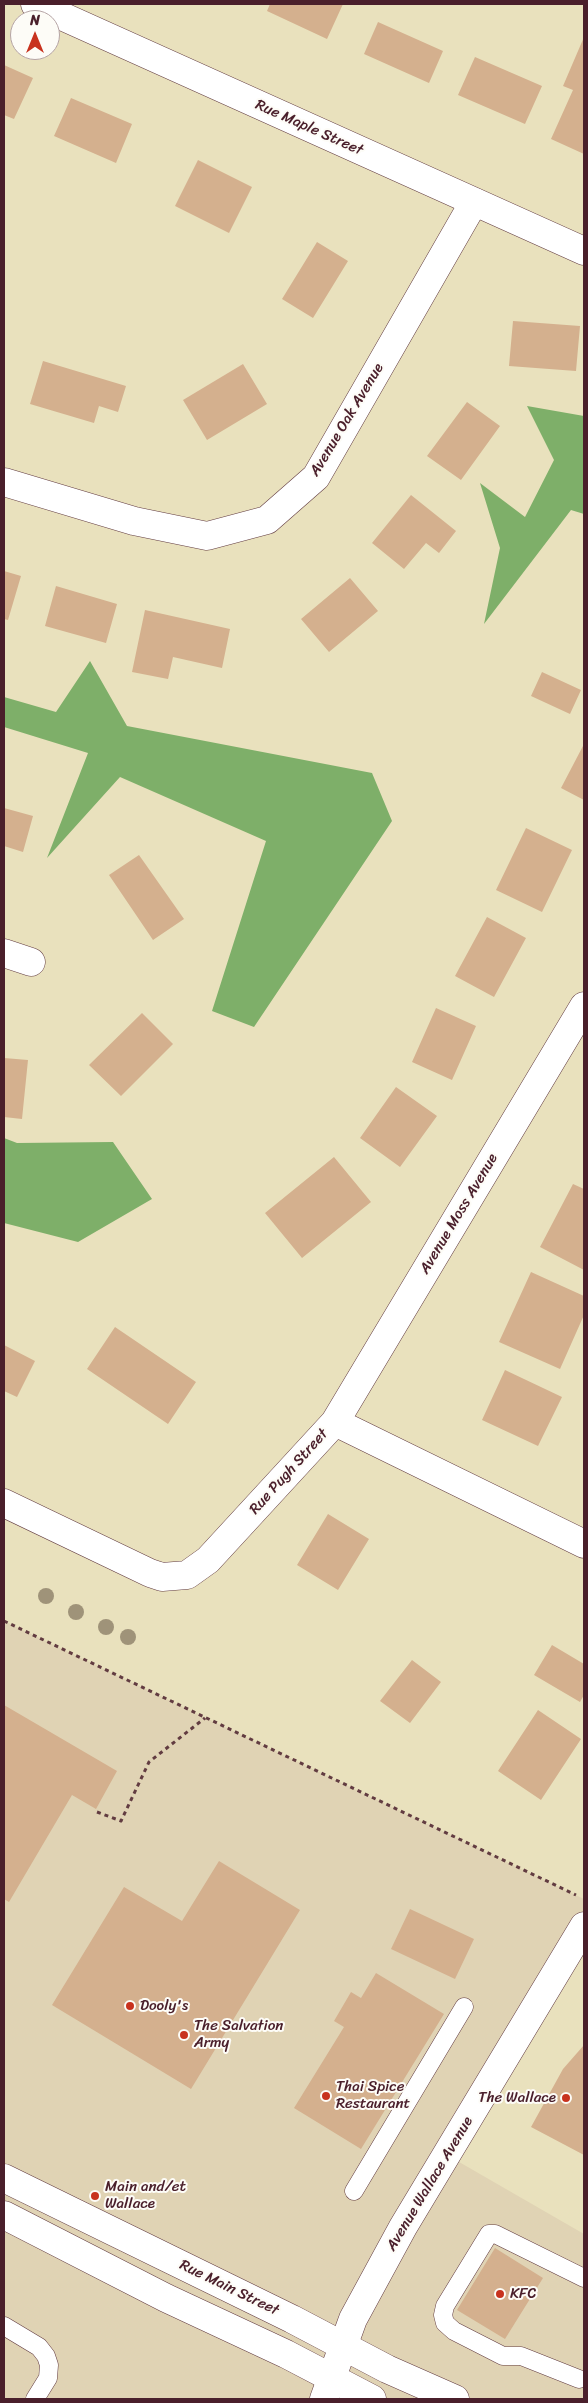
<!DOCTYPE html>
<style>
body{margin:0}
#map{position:relative;width:588px;height:2403px;overflow:hidden;background:#e9e1bd;font-family:Sriracha,sans-serif}
canvas{display:block}
.frame{position:absolute;inset:0;border:5px solid #4a1f2b;pointer-events:none}
.north{position:absolute;left:10px;top:10px;width:50px;height:50px;box-sizing:border-box;background:#fdfcf7;border:1px solid #b5a4a5;border-radius:50%;rotate:0deg;font-size:14px;font-weight:700;line-height:20px;text-align:center;color:#4a1f2b}
.north::after{content:'';display:block;margin:auto;width:18px;height:22px;background:#c8321e;clip-path:polygon(50% 0,100% 100%,50% 72%,0 100%)}
</style>
<div id="map">
<canvas width="588" height="2403"></canvas>
<div class="frame"></div>
<div class="north">N</div>
</div>
<script>
const context = document.querySelector('canvas').getContext('2d');
context.lineJoin = 'round';
function paint(path, color) {
  context.fillStyle = color;
  context.fill(path, 'evenodd');
}
function toPath(rows) {
  const path = new Path2D();
  for (const r of rows) {
    path.moveTo(r[0], r[1]);
    for (let i = 2; i < r.length; i += 2) path.lineTo(r[i], r[i + 1]);
  }
  return path;
}
function strokePath(path, color, width, dash) {
  context.strokeStyle = color;
  context.lineWidth = width;
  context.lineCap = dash ? 'butt' : 'round';
  context.setLineDash(dash || []);
  context.stroke(path);
}
function drawText(font, color, halo, rows, align = 'center') {
  context.font = font + ' Sriracha,sans-serif';
  context.lineWidth = 4;
  context.setLineDash([]);
  context.textBaseline = 'middle';
  context.strokeStyle = halo;
  context.fillStyle = color;
  for (const [text, x, y, turn = 0] of rows) {
    context.save();
    context.translate(x, y);
    context.rotate((+turn || 0) * Math.PI / 180);
    context.textAlign = isNaN(turn) ? turn : align;
    if (halo) context.strokeText(text, 0, 0);
    context.fillText(text, 0, 0);
    context.restore();
  }
}
const built = toPath([
 [4,1621,584,1899,584,1926,447,2155,584,2234,584,2399,4,2399]
]);
const forest = toPath([
 [527,406,584,416,584,514,571,510,484,624,500,548,480,483,525,517,554,460],
 [90,661,127,726,372,773,392,821,254,1027,212,1011,266,841,120,777,47,858,88,753,4,727,4,697,56,712],
 [4,1138,17,1143,113,1142,152,1199,78,1242,4,1223]
]);
const building = toPath([
 [270,4,343,4,327,39,267,11],
 [378,22,443,51,429,83,364,54],
 [584,37,584,154,551,139,573,90,563,86],
 [475,57,542,86,525,124,458,95],
 [4,65,33,78,14,119,4,115],
 [71,98,132,124,116,163,54,136],
 [198,160,252,187,229,233,175,206],
 [317,242,348,261,313,318,282,299],
 [513,321,580,326,576,371,509,366],
 [43,361,126,386,118,412,99,406,94,423,30,404],
 [243,364,267,404,207,440,183,400],
 [467,402,500,426,461,480,427,456],
 [411,495,456,531,439,553,426,543,404,569,372,543],
 [4,571,21,576,8,620,4,619],
 [350,578,378,611,329,652,301,619],
 [56,586,117,604,106,643,45,626],
 [145,610,230,629,222,668,173,657,168,679,132,672],
 [542,672,581,690,570,714,531,696],
 [584,744,584,800,561,788],
 [4,808,33,816,23,852,4,846],
 [526,828,572,850,542,912,496,890],
 [139,855,184,919,153,940,109,875],
 [487,917,526,938,494,997,455,976],
 [436,1008,476,1026,452,1080,412,1062],
 [142,1013,173,1044,121,1096,89,1065],
 [4,1058,28,1060,22,1119,4,1117],
 [396,1087,437,1116,400,1167,360,1138],
 [334,1157,371,1202,302,1258,265,1213],
 [573,1184,584,1189,584,1270,540,1247],
 [531,1272,584,1296,584,1315,560,1369,499,1342],
 [115,1327,196,1382,168,1424,87,1369],
 [4,1345,35,1361,17,1397,4,1391],
 [505,1370,562,1397,538,1446,482,1420],
 [328,1514,369,1539,338,1590,297,1565],
 [552,1645,584,1664,584,1695,580,1702,534,1675],
 [412,1660,441,1682,410,1723,380,1701],
 [4,1705,117,1771,96,1809,72,1795,9,1902,4,1899],
 [538,1710,581,1739,541,1800,498,1771],
 [219,1861,300,1910,191,2089,52,2005,124,1887,182,1921],
 [410,1909,474,1939,455,1979,391,1949],
 [376,1973,444,2014,361,2149,294,2108,344,2027,334,2021,351,1992,361,1998],
 [584,2045,584,2155,531,2127,563,2069],
 [495,2248,543,2278,505,2339,457,2310]
]);
const path = toPath([
 [4,1621,576,1895],
 [97,1812,121,1821,149,1762,205,1718]
]);
const lane = toPath([
 [354,2191,464,2007],
 [4,2326,39,2347,46,2356,49,2365,48,2378,35,2399],
 [579,2379,521,2356,503,2356,454,2331,445,2323,443,2315,445,2306,489,2234,495,2234,584,2278]
]);
const street = toPath([
 [4,482,134,521,207,536,267,520,316,477,474,202],
 [4,953,31,962],
 [335,1422,584,1006],
 [4,1503,150,1573,162,1577,187,1575,208,1560,335,1422,584,1544],
 [324,2399,353,2319,403,2227,584,1926]
]);
const secondary = toPath([
 [35,4,584,251],
 [4,2178,292,2319,387,2369,455,2399],
 [4,2215,166,2298,286,2354,372,2399]
]);
const trees = [
 [46,1596],
 [76,1612],
 [106,1627],
 [128,1637]
];
const markers = [
 [130,2006,5,"#c8321e"],
 [184,2035,5,"#c8321e"],
 [326,2096,5,"#c8321e"],
 [566,2098,5,"#c8321e"],
 [95,2196,5,"#c8321e"],
 [500,2294,5,"#c8321e"]
];
const streetNames = [
 ["Rue Maple Street",309,128,24],
 ["Avenue Oak Avenue",347,420,-59],
 ["Avenue Moss Avenue",459,1214,-59],
 ["Rue Pugh Street",289,1472,-48],
 ["Avenue Wallace Avenue",430,2184,-59],
 ["Rue Main Street",229,2288,26]
];
const poiNames = [
 ["Dooly's",140,2006],
 ["The Salvation",194,2026],
 ["Army",194,2043],
 ["Thai Spice",336,2087],
 ["Restaurant",336,2104],
 ["The Wallace",556,2098,"right"],
 ["Main and/et",105,2187],
 ["Wallace",105,2204],
 ["KFC",510,2294]
];
paint(built, '#e0d3b4');
paint(forest, '#7eaf69');
paint(building, '#d4b08e');
strokePath(lane, '#623c41', 19);
strokePath(street, '#623c41', 29);
strokePath(secondary, '#623c41', 29);
strokePath(path, '#623c41', 3, [4, 4]);
strokePath(lane, '#fff', 18);
strokePath(street, '#fff', 28);
strokePath(secondary, '#fff', 28);
context.fillStyle = '#9f9379';
for (const [x, y] of trees) {
  context.beginPath();
  context.arc(x, y, 8, 0, 2 * Math.PI);
  context.fill();
}
for (const [x, y, r, color] of markers) {
  const dot = new Path2D();
  dot.arc(x, y, r, 0, 2 * Math.PI);
  context.fillStyle = color;
  context.fill(dot);
  strokePath(dot, '#fdfcf7', 2);
}
drawText('15px', '#4a1f2b', '#fdfcf7', streetNames);
drawText('15px', '#4a1f2b', '#fdfcf7', poiNames, 'left');
</script>
